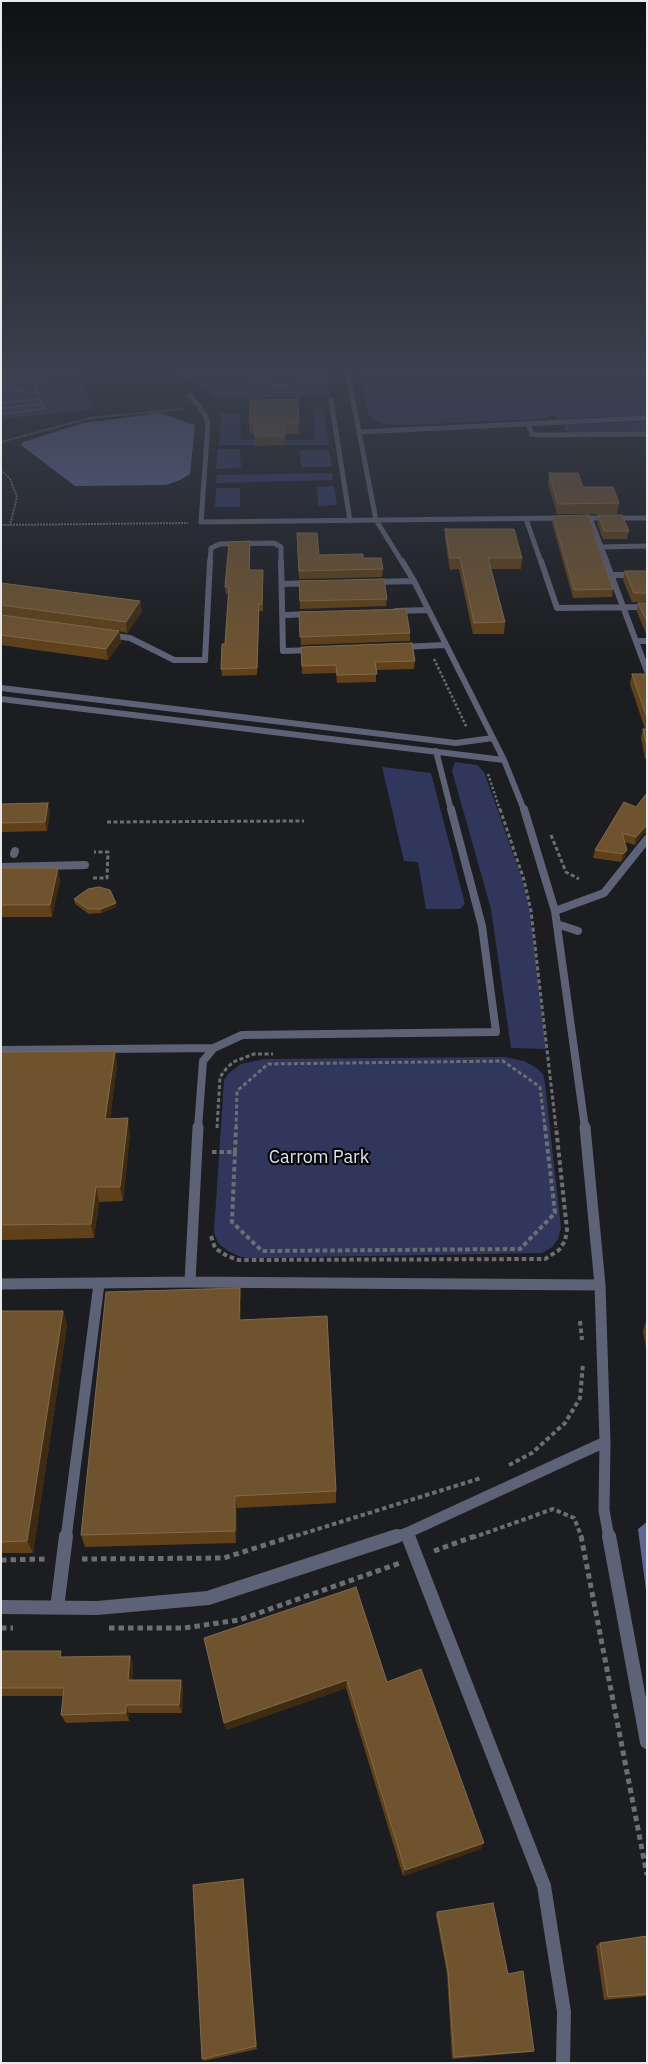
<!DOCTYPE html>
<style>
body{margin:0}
#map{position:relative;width:648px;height:2064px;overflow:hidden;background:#1c1d20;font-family:"IBM Plex Sans",sans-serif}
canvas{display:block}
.frame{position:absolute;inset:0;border:2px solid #e8e9eb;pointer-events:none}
</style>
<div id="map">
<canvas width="648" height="2064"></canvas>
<div class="frame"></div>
</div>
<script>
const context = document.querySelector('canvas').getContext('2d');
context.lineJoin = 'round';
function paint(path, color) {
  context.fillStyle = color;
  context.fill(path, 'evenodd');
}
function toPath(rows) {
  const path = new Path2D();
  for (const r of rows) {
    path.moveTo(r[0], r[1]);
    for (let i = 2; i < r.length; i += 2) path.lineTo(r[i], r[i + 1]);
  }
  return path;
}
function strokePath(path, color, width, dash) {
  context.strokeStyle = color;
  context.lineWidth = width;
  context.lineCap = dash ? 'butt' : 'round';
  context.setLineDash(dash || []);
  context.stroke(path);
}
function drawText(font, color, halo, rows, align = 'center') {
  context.font = font + ' "IBM Plex Sans",sans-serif';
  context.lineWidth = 4.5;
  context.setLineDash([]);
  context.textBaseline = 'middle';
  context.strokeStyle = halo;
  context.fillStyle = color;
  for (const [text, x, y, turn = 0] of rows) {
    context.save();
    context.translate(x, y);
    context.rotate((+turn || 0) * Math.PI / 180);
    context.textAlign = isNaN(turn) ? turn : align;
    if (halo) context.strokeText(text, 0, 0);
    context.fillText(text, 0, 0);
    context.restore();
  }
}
const green = toPath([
 [1,369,78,369,94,409,1,419],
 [150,369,326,369,331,396,217,399,189,379],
 [359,369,514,369,540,374,564,369,647,369,647,415,561,419,552,415,544,419,408,425,384,424,369,417],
 [314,409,323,409,329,445,219,445,221,417,217,413,240,413,241,440,315,440],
 [647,421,647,431,571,432,565,431,564,425],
 [218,449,240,449,241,468,216,469],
 [304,450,329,450,332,467,301,467,300,451],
 [332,473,333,480,216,483,217,475],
 [334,486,337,505,318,506,317,487],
 [216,488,240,488,240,507,215,507],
 [455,762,477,765,484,772,522,879,530,911,546,1049,511,1048,491,909,452,771],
 [382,767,431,773,465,904,460,909,426,909,418,862,404,861],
 [505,1057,524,1061,535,1067,543,1074,545,1083,561,1228,558,1239,552,1247,542,1253,252,1258,241,1257,228,1251,218,1243,214,1232,224,1080,228,1074,241,1064,264,1059]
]);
const water = toPath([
 [160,413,195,425,190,474,180,480,166,485,75,486,21,445,23,442,83,423],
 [647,1522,647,1598,638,1529]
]);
const pathFar4 = toPath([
 [36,369,39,377,73,373,71,369],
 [47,369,48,373,62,371,61,369],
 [31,371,47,370],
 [1,377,17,369],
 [248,378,259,383,277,385,336,382],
 [3,382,33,379],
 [1,386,32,394],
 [1,403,40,399],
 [1,408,42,404],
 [1,414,44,409,30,369],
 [1,442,90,418,184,409],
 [1,470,10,479,17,497,10,525],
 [1,525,188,523]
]);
const pathFar3 = toPath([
 [434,659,467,728],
 [488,774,500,810]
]);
const pathFar2 = toPath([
 [500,809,524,880,531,911,556,1128],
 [107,822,304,821],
 [551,835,566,872,579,879],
 [93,878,107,878,108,852,94,852],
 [217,1128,220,1077,226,1069,233,1062,254,1054,273,1054],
 [236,1128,237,1091,268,1064,503,1061,540,1087,545,1128]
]);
const pathFar1 = toPath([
 [212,1152,235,1152],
 [235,1152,232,1222,262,1251,520,1249,555,1213,545,1127],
 [235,1152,236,1127],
 [211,1236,215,1248,227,1256,239,1260,545,1259,559,1250,565,1241,567,1230,556,1127],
 [580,1321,582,1340],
 [509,1465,532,1453,565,1423,580,1398,583,1364],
 [289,1538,481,1478],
 [472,1538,553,1509,574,1518,582,1538]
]);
const path = toPath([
 [581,1536,647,1875],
 [434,1551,475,1536],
 [82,1559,224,1558,293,1536],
 [1,1560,46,1559],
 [1,1628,13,1628],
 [109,1628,184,1628,239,1620,400,1563]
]);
const laneFar4 = toPath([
 [347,369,376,520,402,562],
 [527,369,551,369],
 [190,395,204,413,208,423,201,522,563,518],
 [331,400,350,521],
 [528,424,532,434,540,435,647,434],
 [359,432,647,418],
 [578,518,647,518],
 [590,518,607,562],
 [526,519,541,562],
 [601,547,647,546],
 [210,562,211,548,220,544,274,543,281,547,281,562]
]);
const laneFar3 = toPath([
 [281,561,283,651,312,650],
 [402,561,414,581,504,760,524,810],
 [541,561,557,608,647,607],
 [606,561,647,671],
 [612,575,647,575],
 [373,582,414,581],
 [283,584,310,583],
 [396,611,428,610],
 [283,615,311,614],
 [108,635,130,638,174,660,205,660,210,561],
 [636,641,647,641],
 [402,647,445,645],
 [1,688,456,743,493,738],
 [1,699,504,760],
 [436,751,451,810]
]);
const laneFar2 = toPath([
 [524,809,555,911,585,1128],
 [14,854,15,851],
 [1,867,85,865],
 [555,911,604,893,647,839],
 [557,924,578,931],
 [1,1050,214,1048],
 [198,1128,203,1061,214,1048,242,1035,496,1032,482,926,451,809]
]);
const laneFar1 = toPath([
 [585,1127,600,1285,605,1442,604,1510,609,1538],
 [190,1282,198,1127],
 [1,1284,190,1282,600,1285],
 [407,1533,409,1538],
 [66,1538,99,1284],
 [393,1538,407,1533,605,1442]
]);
const lane = toPath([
 [408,1536,544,1886,564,2012,563,2063],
 [609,1536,647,1742],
 [1,1607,97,1608,208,1598,397,1536],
 [57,1608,66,1536]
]);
const wall = toPath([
 [298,399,299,434,285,434,285,445,255,446,255,434,250,434,249,424],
 [549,473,619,503,617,514,557,514,548,484],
 [598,515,629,531,627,539,603,539,597,523],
 [553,516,595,531,594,535,613,589,612,597,573,598,552,523],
 [445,529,522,558,521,569,491,569,505,622,504,634,473,634,459,569,450,570,445,540],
 [297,541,319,555,363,558,383,569,382,577,299,579],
 [250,548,250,570,263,570,263,611,259,611,257,675,222,676,221,669,225,644,228,593,226,594,225,587],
 [625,571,647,571,647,602,632,602,623,580],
 [299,581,387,599,386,606,300,609],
 [1,583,140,601,142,612,127,633,119,631,121,642,108,660,1,645],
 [638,603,647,603,647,636,637,612],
 [299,612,410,633,410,641,301,645],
 [301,647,415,661,414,669,376,670,376,682,337,683,336,673,302,674],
 [632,674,647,674,647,759,645,759,641,738,643,729,645,729,630,684],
 [624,802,642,835,635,845,625,842,625,857,621,862,593,858,595,850],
 [1,804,50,811,47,831,1,832],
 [1,868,60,880,52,917,1,917],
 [74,899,116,907,101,913,89,914,75,904],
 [115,1051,117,1066,110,1118,130,1133,123,1201,99,1202,94,1238,1,1240,1,1052],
 [240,1288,241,1302,240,1320,336,1491,336,1503,237,1508,236,1543,85,1547,81,1535],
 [1,1311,63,1311,67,1325,33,1553,1,1553],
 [646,1321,647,1321,647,1354,643,1331],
 [204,1638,387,1682,481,1849,403,1876,346,1688,226,1730],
 [1,1651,63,1657,130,1656,133,1665,132,1680,181,1680,183,1689,182,1713,129,1713,129,1721,66,1723,61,1715,63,1696,1,1696],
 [243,1879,244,1884,257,2049,204,2061,202,2059],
 [437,1912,508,1974,534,2051,531,2052,452,2059,447,1974,436,1915],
 [647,1936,647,1996,604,2000,596,1946,600,1943]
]);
const shadedWall = toPath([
 [140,601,142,612,127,633,126,622],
 [119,631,121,642,108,660,106,649],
 [48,803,50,811,47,831,45,822],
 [647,826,647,833,642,835,635,845,636,837,644,828],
 [627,850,625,857,621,862,623,854],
 [58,868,60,880,52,917,50,905],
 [116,903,116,907,101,913,101,909],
 [115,1051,117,1066,108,1133,105,1119],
 [128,1118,130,1133,123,1201,120,1187],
 [96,1187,99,1202,94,1238,91,1224],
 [240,1288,241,1302,240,1334,239,1320],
 [63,1311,67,1325,33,1553,27,1541],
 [235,1496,237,1508,236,1543,235,1531],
 [130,1656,133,1665,131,1689,128,1680],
 [181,1680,183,1689,182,1713,179,1705],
 [347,1680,346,1688,226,1730,224,1723],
 [126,1705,129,1713,129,1721,126,1713],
 [484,1843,481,1849,403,1876,405,1870],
 [243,1879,244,1884,257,2049,256,2046]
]);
const building = toPath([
 [298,399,299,424,284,424,285,435,255,436,254,424,249,424,250,400,298,399],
 [549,473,578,473,583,487,613,487,619,503,558,504,549,473],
 [588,515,595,531,593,532,613,589,574,590,553,516,588,515],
 [598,515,622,515,629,531,604,531,598,515],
 [445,529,514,529,522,558,488,558,505,622,474,623,460,558,450,558,445,529],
 [297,533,317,533,319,555,363,554,363,558,381,558,383,569,299,571,297,533],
 [250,541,249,570,263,570,262,604,259,604,257,668,221,669,222,644,225,644,229,587,225,587,229,542,250,541],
 [625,571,647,571,647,593,634,593,625,571],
 [384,579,387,599,300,601,299,581,384,579],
 [1,583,140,601,126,622,1,605,1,583],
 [638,603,647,603,647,622,638,603],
 [406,609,410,633,300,637,299,612,406,609],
 [1,615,119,631,106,649,1,635,1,615],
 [412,643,415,661,375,662,377,674,337,675,336,665,302,666,301,647,412,643],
 [632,674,647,674,647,718,632,674],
 [643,729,647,729,647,747,643,729],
 [647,793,647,826,644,828,636,837,622,833,627,850,623,854,595,850,624,802,636,807,647,793],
 [48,803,45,822,1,823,1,804,48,803],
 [1,868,58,868,50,905,1,905,1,868],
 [99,887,110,890,116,903,101,909,88,909,74,899,88,889,99,887],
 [115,1051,105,1119,128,1118,120,1187,96,1187,91,1224,1,1225,1,1052,115,1051],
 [240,1288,239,1320,327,1316,336,1491,235,1496,235,1531,81,1535,106,1292,240,1288],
 [1,1311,63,1311,27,1541,1,1542,1,1311],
 [356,1587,387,1682,421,1669,484,1843,405,1870,347,1680,224,1723,204,1638,356,1587],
 [1,1651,61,1651,60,1657,130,1656,128,1680,181,1680,179,1705,126,1705,126,1713,61,1715,64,1688,1,1688,1,1651],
 [243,1879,256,2046,202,2059,193,1885,243,1879],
 [493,1903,508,1974,523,1971,534,2051,454,2057,448,1971,437,1912,493,1903],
 [647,1936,647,1994,608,1997,600,1943,647,1936]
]);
const parkNames = [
 ["Carrom Park",319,1158]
];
paint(green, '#31375c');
paint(water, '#5f6694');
strokePath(pathFar4, '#6d6e71', 2, [2, 1]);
strokePath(pathFar3, '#6d6e71', 2.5, [2.5, 2]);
strokePath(pathFar2, '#6d6e71', 3, [4, 2.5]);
strokePath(pathFar1, '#6d6e71', 4, [4.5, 3]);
strokePath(path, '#6d6e71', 5, [5.5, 4]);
strokePath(laneFar4, '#5e6276', 5);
strokePath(laneFar3, '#5e6276', 6);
strokePath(laneFar2, '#5e6276', 8);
strokePath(laneFar1, '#5e6276', 11);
strokePath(lane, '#5e6276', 14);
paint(wall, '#604119');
paint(shadedWall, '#3f2b12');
paint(building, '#6f532f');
strokePath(building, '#826a4d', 1);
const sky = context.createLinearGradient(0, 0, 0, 658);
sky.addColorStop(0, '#0f1012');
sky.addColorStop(0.56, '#3a404e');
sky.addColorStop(1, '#3a404e00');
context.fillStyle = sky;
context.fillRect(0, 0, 648, 658);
drawText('18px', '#e0e3f2', '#070708', parkNames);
</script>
